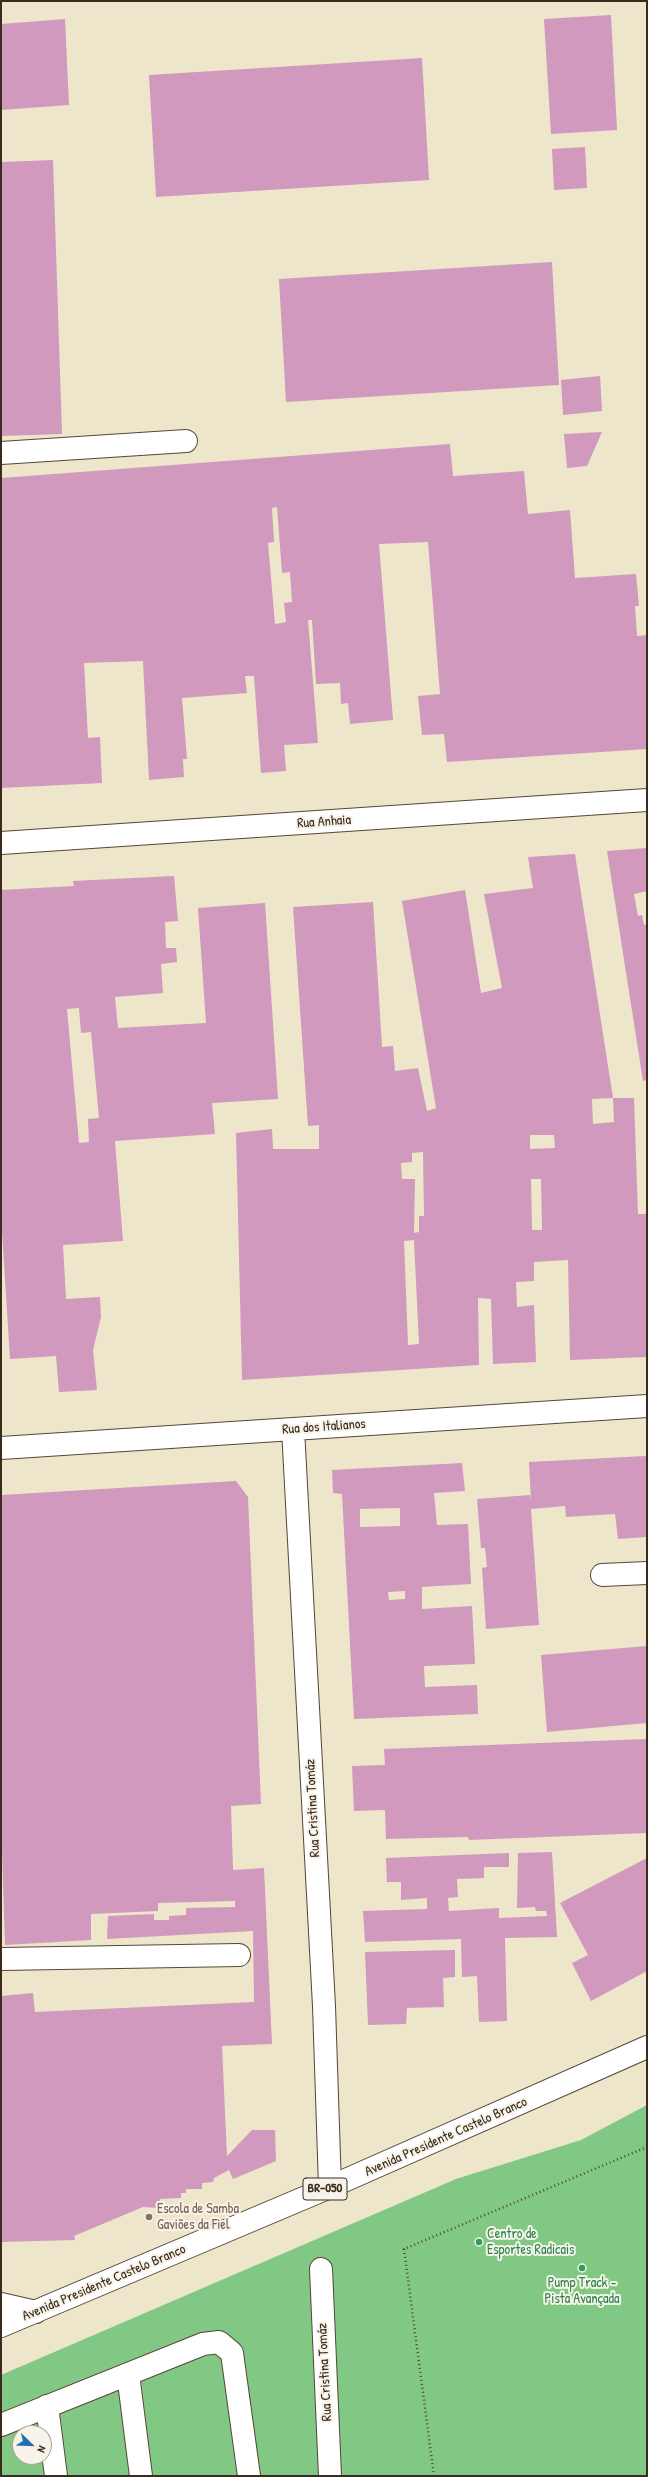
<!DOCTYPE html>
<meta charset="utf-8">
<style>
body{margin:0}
#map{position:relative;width:648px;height:2477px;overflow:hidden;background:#ede6ca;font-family:"Patrick Hand",sans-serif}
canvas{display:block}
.frame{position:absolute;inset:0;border:2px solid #3b2a1e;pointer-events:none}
.north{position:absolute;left:12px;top:2425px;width:40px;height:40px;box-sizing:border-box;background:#f7f3e8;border:1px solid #aca397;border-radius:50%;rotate:113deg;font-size:11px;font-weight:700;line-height:16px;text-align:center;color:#3b2a1e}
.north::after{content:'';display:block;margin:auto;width:14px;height:18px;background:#1f6fb2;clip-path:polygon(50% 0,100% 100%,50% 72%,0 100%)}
</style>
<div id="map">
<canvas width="648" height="2477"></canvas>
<div class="frame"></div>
<div class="north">N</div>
</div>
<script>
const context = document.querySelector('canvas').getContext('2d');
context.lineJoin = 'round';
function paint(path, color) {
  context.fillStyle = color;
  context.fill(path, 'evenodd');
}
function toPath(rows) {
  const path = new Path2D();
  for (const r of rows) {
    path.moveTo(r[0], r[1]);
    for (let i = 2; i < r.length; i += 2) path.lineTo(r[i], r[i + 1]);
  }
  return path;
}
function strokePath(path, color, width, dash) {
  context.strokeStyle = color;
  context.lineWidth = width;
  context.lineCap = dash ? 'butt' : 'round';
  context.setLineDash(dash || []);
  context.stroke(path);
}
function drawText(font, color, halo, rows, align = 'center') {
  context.font = font + ' "Patrick Hand",sans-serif';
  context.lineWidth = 4;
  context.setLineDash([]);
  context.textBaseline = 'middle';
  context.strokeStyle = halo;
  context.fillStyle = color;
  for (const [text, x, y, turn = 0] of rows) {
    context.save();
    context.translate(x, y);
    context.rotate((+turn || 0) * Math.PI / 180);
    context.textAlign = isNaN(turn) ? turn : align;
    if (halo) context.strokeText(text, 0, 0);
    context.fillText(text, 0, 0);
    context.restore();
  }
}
const green = toPath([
 [647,2105,647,2476,1,2476,1,2375,456,2179,581,2140],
 [20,2433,44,2433,44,2457,20,2457]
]);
const building = toPath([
 [611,15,617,130,551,134,544,19],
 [65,19,69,105,1,110,1,24],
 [422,58,429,180,156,197,149,75],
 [585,147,587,188,554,190,552,149],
 [53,160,62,434,1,436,1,162],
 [552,262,559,385,286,402,279,279],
 [600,376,602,411,563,415,561,380],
 [602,432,587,466,567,468,564,434],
 [450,444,453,476,524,471,528,514,570,510,575,578,636,574,639,606,635,606,637,636,647,635,647,749,447,762,444,734,422,735,418,696,440,694,428,542,379,544,393,720,350,724,348,703,341,704,340,683,316,684,312,620,308,620,318,743,284,745,286,771,261,773,254,676,245,676,247,693,182,698,187,759,183,759,184,777,149,780,143,661,84,663,88,738,100,737,102,783,1,788,1,478],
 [277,507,282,573,290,572,292,602,284,603,286,622,275,624,268,543,274,542,272,508],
 [647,848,647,891,634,894,638,916,642,915,644,925,647,924,647,1080,643,1081,607,851],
 [575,854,613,1098,592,1099,593,1124,614,1122,613,1098,634,1098,638,1214,647,1214,647,1357,570,1360,568,1260,534,1262,534,1281,516,1282,517,1307,534,1305,536,1362,493,1364,491,1299,478,1298,479,1365,242,1380,236,1133,272,1129,273,1149,319,1149,319,1125,308,1126,293,907,373,902,382,1047,393,1046,395,1071,418,1068,427,1111,436,1108,402,901,465,890,481,993,502,988,484,894,533,888,528,857],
 [530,1135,554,1135,555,1148,530,1149],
 [423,1152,424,1216,419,1216,419,1232,414,1233,415,1179,402,1179,401,1163,412,1162,412,1153],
 [531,1179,541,1179,542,1230,532,1230],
 [414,1240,419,1344,408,1345,404,1241],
 [174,876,178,921,165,922,166,948,176,948,177,962,161,964,163,993,115,997,118,1028,206,1023,198,908,265,903,278,1099,212,1103,215,1134,115,1141,123,1241,63,1245,66,1299,100,1297,101,1317,93,1350,97,1390,59,1392,56,1356,10,1359,1,1215,1,890,74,886,73,881],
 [79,1008,81,1033,91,1032,99,1118,88,1119,89,1142,79,1143,67,1009],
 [646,1456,647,1537,618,1539,615,1514,566,1517,565,1506,531,1509,539,1625,486,1629,482,1568,487,1567,485,1548,481,1548,477,1499,530,1495,531,1500,529,1462],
 [462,1463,465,1491,434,1493,437,1525,468,1524,471,1584,422,1587,422,1609,472,1606,475,1664,424,1666,425,1687,477,1685,478,1714,354,1719,342,1494,333,1493,332,1470],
 [400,1508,400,1526,360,1527,360,1509],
 [405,1591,405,1599,389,1600,388,1592],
 [236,1481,248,1497,261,1804,231,1806,233,1870,264,1868,272,2044,222,2046,227,2156,252,2130,275,2130,276,2161,233,2179,229,2170,214,2178,213,2182,202,2183,202,2189,186,2189,186,2193,181,2193,181,2198,160,2199,160,2208,143,2207,74,2236,75,2240,1,2242,1,1996,33,1993,35,2012,254,2002,253,1931,107,1939,108,1916,154,1914,154,1920,169,1920,169,1916,186,1915,186,1908,235,1907,235,1901,158,1903,158,1911,91,1914,91,1940,5,1945,1,1819,1,1495],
 [647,1646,647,1723,547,1732,541,1655],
 [646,1739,647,1833,469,1840,468,1837,386,1839,385,1810,354,1811,352,1766,385,1765,384,1749],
 [552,1852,557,1937,505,1938,507,2021,479,2022,477,1976,462,1977,461,1939,365,1942,363,1911,427,1909,427,1898,401,1900,401,1882,387,1882,386,1858,509,1853,509,1867,484,1867,484,1878,457,1879,458,1897,448,1898,449,1911,499,1908,499,1918,547,1916,546,1911,536,1911,535,1907,517,1908,518,1853],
 [647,1858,647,1971,591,2001,572,1963,588,1955,560,1903],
 [455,1950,455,1977,443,1978,444,2007,407,2008,406,2024,368,2025,365,1952]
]);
const path = toPath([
 [434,2476,404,2249,647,2147]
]);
const service = toPath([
 [1,453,186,441],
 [602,1575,647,1573],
 [1,1959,239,1955],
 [321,2269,330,2476],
 [128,2374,141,2476],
 [47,2406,56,2476],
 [1,2425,203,2344,219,2342,232,2353,249,2476]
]);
const minor = toPath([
 [1,843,647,800],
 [293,1429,324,2006,330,2187],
 [1,1448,647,1406]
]);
const trunk = toPath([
 [1,2304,36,2312],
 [1,2326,330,2187,647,2047]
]);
const markers = [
 [149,2217,4,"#8d6e63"],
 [479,2242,4,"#2e9e5b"],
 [582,2268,4,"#2e9e5b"]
];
const shields = [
 [325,2189,44]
];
const shieldNames = [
 ["BR-050",325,2189]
];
const streetNames = [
 ["Rua Anhaia",324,822,-4],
 ["Rua dos Italianos",324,1427,-4],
 ["Rua Cristina Tomáz",313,1808,-93],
 ["Avenida Presidente Castelo Branco",446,2137,-24],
 ["Avenida Presidente Castelo Branco",104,2283,-23],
 ["Rua Cristina Tomáz",325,2372,-93]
];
const educationNames = [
 ["Escola de Samba",157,2209],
 ["Gaviões da Fiel",157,2225]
];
const leisureNames = [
 ["Centro de",487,2234],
 ["Esportes Radicais",487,2250],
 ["Pump Track -",582,2283,"center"],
 ["Pista Avançada",582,2299,"center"]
];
paint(green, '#80c883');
paint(building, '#d099bd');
strokePath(service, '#564638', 24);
strokePath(minor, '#564638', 24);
strokePath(trunk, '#564638', 24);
strokePath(path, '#564638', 2.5, [1, 3]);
strokePath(service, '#fff', 22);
strokePath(minor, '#fff', 22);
strokePath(trunk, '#fff', 22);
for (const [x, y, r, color] of markers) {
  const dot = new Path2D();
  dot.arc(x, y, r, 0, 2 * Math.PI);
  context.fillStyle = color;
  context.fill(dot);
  strokePath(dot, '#f7f3e8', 1.5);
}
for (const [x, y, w] of shields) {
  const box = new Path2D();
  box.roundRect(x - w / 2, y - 11, w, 22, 3);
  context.fillStyle = '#f7f3e8';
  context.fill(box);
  strokePath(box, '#3b2a1e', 1);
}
drawText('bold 13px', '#3b2a1e', null, shieldNames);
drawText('14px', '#3b2a1e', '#f7f3e8', streetNames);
drawText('14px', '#785e54', '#f7f3e8', educationNames, 'left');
drawText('14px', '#27864d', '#f7f3e8', leisureNames, 'left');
</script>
